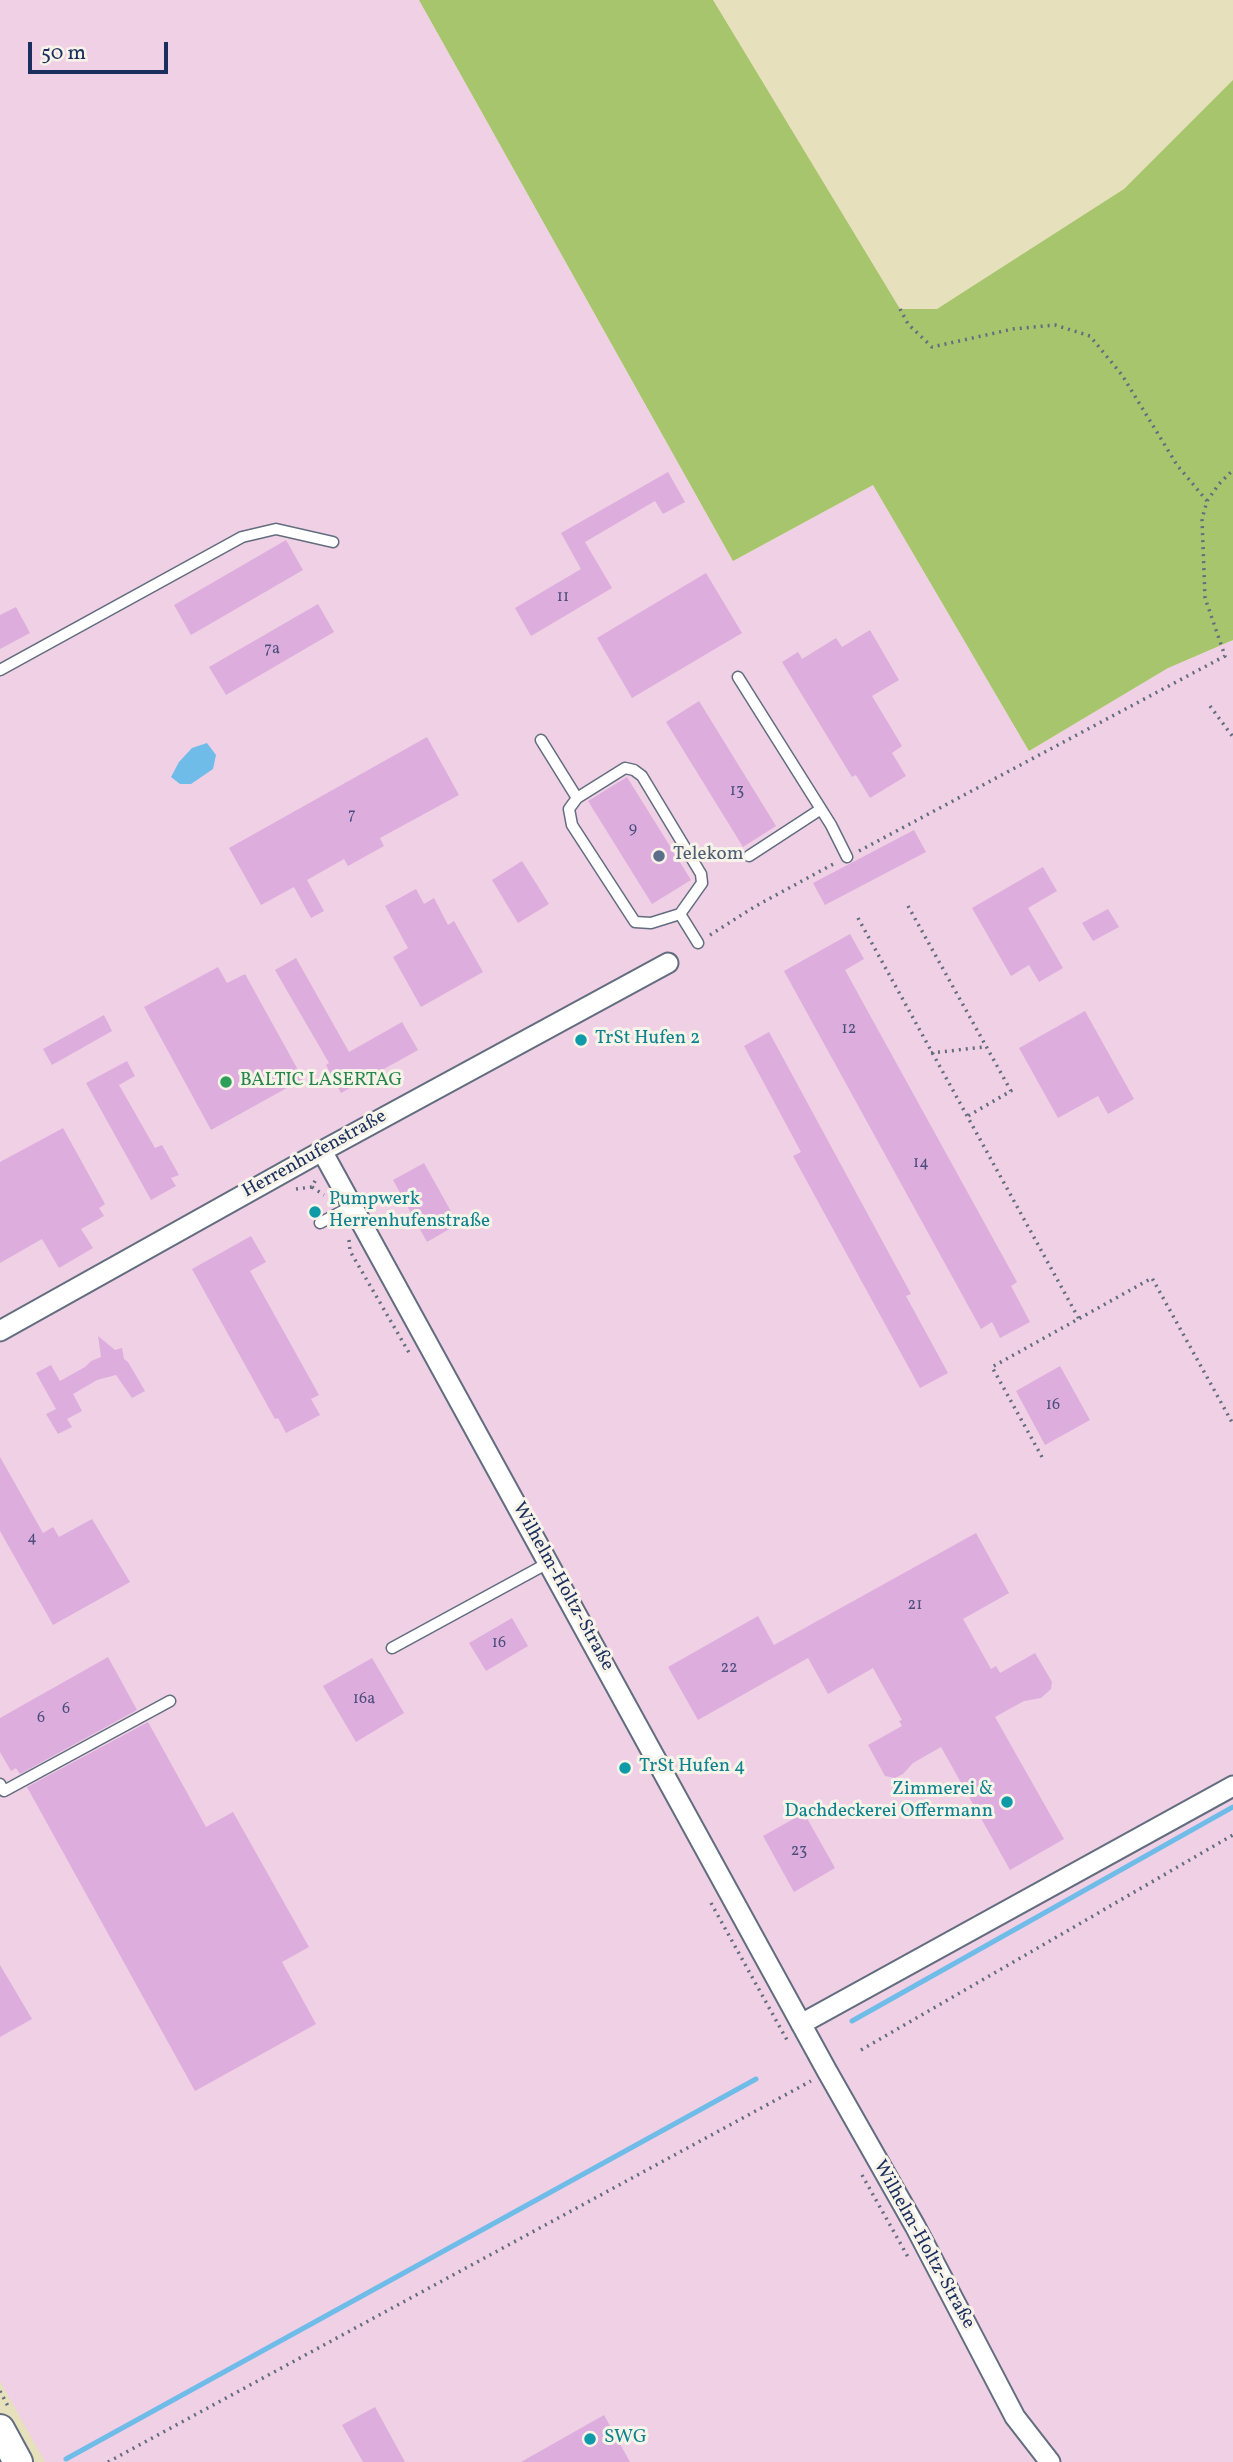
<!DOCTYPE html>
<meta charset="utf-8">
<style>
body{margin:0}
#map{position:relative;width:1233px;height:2462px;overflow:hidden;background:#e6e0bd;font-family:Vollkorn,serif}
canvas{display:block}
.scale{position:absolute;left:28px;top:42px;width:140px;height:32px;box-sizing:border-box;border:4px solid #1b2f5e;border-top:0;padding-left:9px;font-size:21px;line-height:24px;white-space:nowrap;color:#1b2f5e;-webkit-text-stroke:5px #f7f3e8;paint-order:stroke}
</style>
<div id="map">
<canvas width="1233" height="2462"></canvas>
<div class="scale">50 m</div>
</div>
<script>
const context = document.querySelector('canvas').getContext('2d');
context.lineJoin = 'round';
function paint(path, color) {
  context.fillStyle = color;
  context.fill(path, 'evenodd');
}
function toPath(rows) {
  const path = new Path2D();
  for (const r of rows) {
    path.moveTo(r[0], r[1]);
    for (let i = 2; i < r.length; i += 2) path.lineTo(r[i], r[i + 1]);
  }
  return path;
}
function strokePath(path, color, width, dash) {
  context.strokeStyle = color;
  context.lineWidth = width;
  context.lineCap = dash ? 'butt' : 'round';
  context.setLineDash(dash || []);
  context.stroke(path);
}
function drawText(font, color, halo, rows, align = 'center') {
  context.font = font + ' Vollkorn,serif';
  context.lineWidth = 6;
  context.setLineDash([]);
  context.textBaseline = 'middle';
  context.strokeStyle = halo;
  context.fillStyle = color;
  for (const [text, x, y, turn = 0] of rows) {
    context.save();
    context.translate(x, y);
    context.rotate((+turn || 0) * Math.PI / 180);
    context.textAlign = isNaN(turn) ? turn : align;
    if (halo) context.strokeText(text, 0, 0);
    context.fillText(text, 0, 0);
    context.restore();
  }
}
const built = toPath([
 [0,0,419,0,733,561,873,485,1029,751,1168,668,1233,640,1233,2462,45,2462,0,2381]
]);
const green = toPath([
 [419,0,713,0,900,309,937,309,1124,189,1233,80,1233,640,1168,668,1029,751,873,485,733,561]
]);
const water = toPath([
 [207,743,216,755,213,769,191,784,180,784,171,777,179,762,192,748]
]);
const stream = toPath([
 [852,2021,1233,1807],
 [66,2459,756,2079]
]);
const building = toPath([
 [668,472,685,502,663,514,655,501,585,542,612,588,531,636,515,608,581,569,561,533],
 [286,540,303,570,191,635,174,605],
 [706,573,742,633,632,698,597,638],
 [318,604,334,632,226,695,209,667],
 [16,607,30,633,0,649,0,615],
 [870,630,899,680,872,696,902,746,892,753,906,776,870,798,856,775,852,777,782,662,798,652,802,659,836,638,842,647],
 [699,701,776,826,743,847,666,722],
 [427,737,459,795,380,838,384,846,348,866,344,859,307,880,324,911,311,918,294,887,261,905,229,848],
 [627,777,691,880,652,904,588,801],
 [914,830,926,852,825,905,813,883],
 [522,861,549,904,518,923,492,880],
 [1043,867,1057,891,1028,908,1063,968,1039,982,1029,965,1011,976,972,908],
 [416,889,424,904,434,898,448,925,454,921,483,972,421,1007,393,957,408,948,385,906],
 [1108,909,1119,927,1093,941,1082,923],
 [850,934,864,959,845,970,1017,1282,1011,1286,1030,1322,1000,1338,992,1322,981,1329,784,971],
 [296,958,349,1052,402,1022,418,1050,341,1093,326,1065,329,1063,275,970],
 [218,967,227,983,245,974,303,1079,211,1130,144,1007],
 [1085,1011,1134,1099,1108,1114,1098,1096,1058,1118,1019,1048],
 [104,1015,112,1031,52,1065,43,1049],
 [769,1032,911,1294,906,1296,948,1373,920,1388,793,1156,801,1152,744,1046],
 [127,1061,135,1076,119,1085,155,1148,162,1145,179,1175,171,1178,176,1186,151,1200,86,1083],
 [63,1128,105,1204,99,1208,104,1216,81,1229,93,1248,59,1268,42,1239,0,1263,0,1162],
 [424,1163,458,1224,427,1242,393,1180],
 [251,1236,266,1262,250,1271,319,1395,311,1399,320,1415,286,1433,278,1418,275,1419,192,1269],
 [98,1336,115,1350,122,1348,124,1359,128,1362,145,1391,132,1398,116,1375,97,1380,73,1394,82,1411,67,1419,72,1427,58,1434,46,1414,56,1409,36,1373,51,1365,60,1381,85,1367,91,1361,101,1357],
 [1060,1366,1090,1420,1045,1445,1016,1391],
 [0,1457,43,1533,53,1527,59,1537,92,1519,130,1582,53,1625,0,1531],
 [976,1533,1009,1593,963,1619,991,1669,996,1666,1000,1673,1035,1653,1052,1682,1051,1689,1041,1698,1024,1701,995,1717,1064,1839,1010,1870,941,1747,913,1763,903,1774,895,1778,885,1776,868,1745,902,1726,899,1721,902,1720,873,1668,828,1694,808,1658,698,1720,668,1667,758,1616,774,1645],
 [512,1618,528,1646,486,1671,469,1643],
 [108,1657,137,1710,20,1774,16,1768,11,1771,0,1752,0,1718],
 [372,1658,404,1713,356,1742,323,1686],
 [148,1722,206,1827,233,1812,309,1947,282,1962,316,2024,195,2091,27,1787],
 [804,1813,835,1868,794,1892,763,1836],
 [0,1965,32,2019,0,2037],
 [375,2407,405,2462,363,2462,342,2425],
 [604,2415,630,2462,521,2462]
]);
const path = toPath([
 [900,309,908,324,932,347,1013,329,1055,325,1090,336,1122,375,1177,465,1207,501],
 [1210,706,1233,737],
 [859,851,1225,656,1205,598,1202,519,1207,501,1219,484,1233,470],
 [908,906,1011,1091,966,1117],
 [858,918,1079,1319],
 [710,935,754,907,837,862],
 [931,1053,984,1047],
 [312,1187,324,1195],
 [296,1189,312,1187,317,1177],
 [349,1240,350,1251,411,1356],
 [1042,1457,992,1367,1152,1278,1233,1424],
 [711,1903,787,2040],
 [861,2050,1233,1835],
 [862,2175,908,2257],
 [0,2391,9,2408],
 [108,2462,811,2081]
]);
const lane = toPath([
 [0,670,242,537,276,529,333,542],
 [738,677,831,825,847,857],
 [541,740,577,798],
 [749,856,821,809],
 [680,914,702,883,701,874,642,776,634,770,625,768,577,798,569,809,572,825,635,922,651,923,680,914,698,943],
 [320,1223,352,1206],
 [392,1648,548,1563],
 [0,1784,4,1791,170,1701]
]);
const street = toPath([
 [322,1151,827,2071,915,2226,1015,2417,1050,2462],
 [0,1331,322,1151,668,963],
 [801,2024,1233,1786]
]);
const secondary = toPath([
 [0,2429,18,2462]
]);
const markers = [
 [659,856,7,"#5c6f8a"],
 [581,1040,7,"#0f9aa8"],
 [226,1082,7,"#2e9e5b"],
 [315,1212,7,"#0f9aa8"],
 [625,1768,7,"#0f9aa8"],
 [1007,1802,7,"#0f9aa8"],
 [590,2439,7,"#0f9aa8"]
];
const numberNames = [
 ["11",563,598],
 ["7a",272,650],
 ["13",737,792],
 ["7",352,816],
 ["9",633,830],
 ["12",849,1030],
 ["14",921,1164],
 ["16",1053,1406],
 ["4",32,1539],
 ["21",915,1606],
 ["16",499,1644],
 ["22",729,1669],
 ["16a",364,1700],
 ["6",66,1710],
 ["6",41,1719],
 ["23",799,1852]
];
const serviceNames = [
 ["Telekom",673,856]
];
const cultureNames = [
 ["TrSt Hufen 2",595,1040],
 ["Pumpwerk",329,1201],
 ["Herrenhufenstraße",329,1223],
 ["TrSt Hufen 4",639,1768],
 ["Zimmerei &",993,1791,"right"],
 ["Dachdeckerei Offermann",993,1813,"right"],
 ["SWG",604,2439]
];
const leisureNames = [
 ["BALTIC LASERTAG",240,1082]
];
const streetNames = [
 ["Herrenhufenstraße",315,1155,-29],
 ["Wilhelm-Holtz-Straße",562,1587,61],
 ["Wilhelm-Holtz-Straße",923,2245,61]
];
paint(built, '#f0d0e5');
paint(green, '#a7c56d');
paint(water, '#6fbce9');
strokePath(stream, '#6fbce9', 5);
paint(building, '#ddaedd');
strokePath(lane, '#626d7f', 13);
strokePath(street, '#626d7f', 23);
strokePath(secondary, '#626d7f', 32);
strokePath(path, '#626d7f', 3.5, [2, 5]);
strokePath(lane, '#fff', 10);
strokePath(street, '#fff', 19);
strokePath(secondary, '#fff', 28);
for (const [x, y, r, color] of markers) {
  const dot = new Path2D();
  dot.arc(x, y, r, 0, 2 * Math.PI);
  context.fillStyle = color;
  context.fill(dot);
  strokePath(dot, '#f7f3e8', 2.5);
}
drawText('16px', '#4c4f7e', null, numberNames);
drawText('19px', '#4e5e75', '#f7f3e8', serviceNames, 'left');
drawText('19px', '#0d838f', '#f7f3e8', cultureNames, 'left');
drawText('19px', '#27864d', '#f7f3e8', leisureNames, 'left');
drawText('19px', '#1b2f5e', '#f7f3e8', streetNames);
</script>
